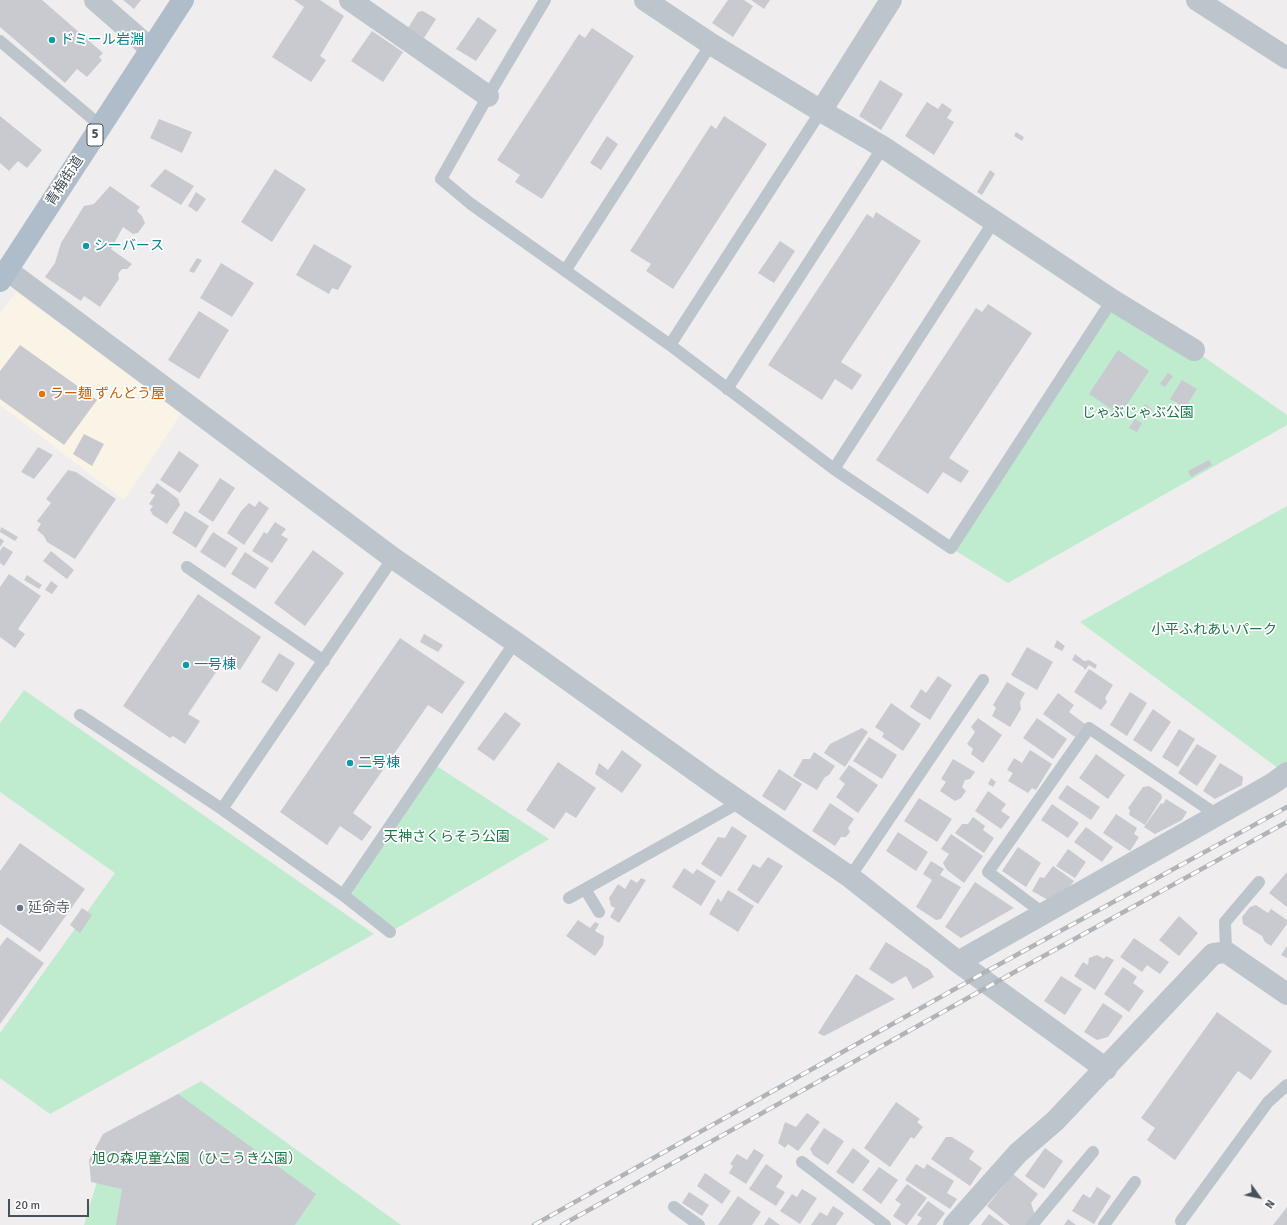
<!DOCTYPE html>
<meta charset="utf-8">
<style>
body{margin:0}
#map{position:relative;width:1287px;height:1225px;overflow:hidden;background:#f0edee;font-family:Signika,sans-serif}
canvas{display:block}
.north{position:absolute;left:1239px;top:1177px;width:40px;height:40px;-webkit-text-stroke:3px #fff;paint-order:stroke;rotate:123deg;font-size:11px;font-weight:700;line-height:16px;text-align:center;color:#475159}
.north::after{content:'';display:block;margin:auto;width:14px;height:18px;background:#475159;clip-path:polygon(50% 0,100% 100%,50% 72%,0 100%)}
.scale{position:absolute;left:8px;top:1199px;width:81px;height:18px;box-sizing:border-box;border:2px solid #475159;border-top:0;padding-left:5px;font-size:12px;line-height:14px;white-space:nowrap;color:#475159;-webkit-text-stroke:3px #fff;paint-order:stroke}
</style>
<div id="map">
<canvas width="1287" height="1225"></canvas>
<div class="north">N</div>
<div class="scale">20 m</div>
</div>
<script>
const context = document.querySelector('canvas').getContext('2d');
context.lineJoin = 'round';
function paint(path, color) {
  context.fillStyle = color;
  context.fill(path, 'evenodd');
}
function toPath(rows) {
  const path = new Path2D();
  for (const r of rows) {
    path.moveTo(r[0], r[1]);
    for (let i = 2; i < r.length; i += 2) path.lineTo(r[i], r[i + 1]);
  }
  return path;
}
function strokePath(path, color, width, dash) {
  context.strokeStyle = color;
  context.lineWidth = width;
  context.lineCap = dash ? 'butt' : 'round';
  context.setLineDash(dash || []);
  context.stroke(path);
}
function drawText(font, color, halo, rows, align = 'center') {
  context.font = font + ' Signika,"Noto Sans JP",sans-serif';
  context.lineWidth = 3.5;
  context.setLineDash([]);
  context.textBaseline = 'middle';
  context.strokeStyle = halo;
  context.fillStyle = color;
  for (const [text, x, y, turn = 0] of rows) {
    context.save();
    context.translate(x, y);
    context.rotate((+turn || 0) * Math.PI / 180);
    context.textAlign = isNaN(turn) ? turn : align;
    if (halo) context.strokeText(text, 0, 0);
    context.fillText(text, 0, 0);
    context.restore();
  }
}
const commercial = toPath([
 [16,292,182,412,124,500,0,405,0,314]
]);
const green = toPath([
 [1112,300,1194,350,1287,415,1287,425,1008,583,951,548],
 [1287,506,1287,773,1286,774,1080,622],
 [24,690,374,934,50,1114,0,1078,0,1033,115,873,0,792,0,723],
 [432,763,549,839,390,932,343,896],
 [201,1081,401,1225,84,1225,112,1131]
]);
const building = toPath([
 [0,0,42,0,103,53,99,57,102,60,87,77,77,69,65,83,0,27],
 [123,0,141,0,134,9],
 [294,0,320,0,344,16,320,56,326,60,311,82,272,57,304,7],
 [728,0,744,0,753,6,733,37,712,23],
 [751,0,770,0,764,9],
 [423,11,436,19,424,38,408,28,418,12],
 [478,17,497,30,476,61,456,49],
 [592,28,634,56,542,199,515,182,520,175,497,160,579,34,585,38],
 [372,31,403,52,383,82,351,61],
 [880,80,903,94,881,130,859,116],
 [927,102,938,109,942,103,952,110,947,118,954,122,934,155,905,136],
 [0,116,42,150,27,168,18,161,9,171,0,163],
 [724,116,767,144,673,289,646,271,651,264,630,251,711,125,716,129],
 [159,119,192,132,182,153,150,138],
 [1016,132,1024,137,1022,141,1014,136],
 [607,136,618,144,601,170,590,163],
 [165,169,194,186,181,205,150,186],
 [275,169,306,189,272,242,241,222],
 [990,170,995,174,982,195,977,192],
 [110,186,140,207,137,211,142,216,145,223,138,233,133,234,123,227,111,249,132,264,127,269,122,269,118,274,119,279,100,307,84,296,81,301,45,277,55,263,61,243,84,206,94,204],
 [196,192,206,199,197,212,188,206],
 [876,212,921,241,841,362,862,375,852,390,835,379,822,400,768,365,867,214,873,218],
 [780,241,795,251,774,283,758,273],
 [314,244,352,266,338,290,332,288,329,294,296,275],
 [197,258,202,260,194,273,189,271],
 [221,263,254,283,232,317,200,298],
 [988,304,1032,333,949,458,969,471,961,483,943,472,928,494,876,460,976,308,982,312],
 [199,311,229,330,199,379,168,360],
 [20,345,97,400,64,445,0,399,0,371],
 [1118,350,1149,371,1120,415,1089,394],
 [1168,373,1173,376,1165,387,1160,384],
 [1182,380,1197,389,1185,408,1170,399],
 [1145,404,1152,409,1146,419,1139,414],
 [1135,419,1142,423,1137,432,1129,428],
 [84,434,104,444,92,466,73,454],
 [38,447,53,455,34,479,21,472],
 [179,451,199,465,180,493,160,480],
 [1209,460,1212,465,1191,477,1188,471],
 [68,470,76,472,116,499,75,559,47,542,44,536,37,530,41,524,37,521,51,503,46,499],
 [220,478,235,488,213,522,198,512],
 [157,483,178,499,180,505,167,524,153,515,150,510,153,506,149,504,155,495,150,493],
 [259,501,269,508,244,545,227,533,242,510,249,503,255,507],
 [185,511,209,526,196,548,172,533],
 [275,522,286,529,281,535,288,539,272,563,252,551,264,532,267,534],
 [1,527,18,537,15,541,0,532],
 [213,532,238,548,225,568,200,552],
 [0,538,4,541,0,547],
 [3,546,13,552,4,566,0,563,0,551],
 [313,550,344,573,305,626,274,603],
 [51,551,74,570,67,579,43,561],
 [245,552,269,568,255,589,231,574],
 [9,574,41,596,18,629,25,634,15,648,0,637,0,587],
 [27,575,42,585,39,589,24,580],
 [51,581,58,586,52,594,45,590],
 [198,594,261,637,240,670,224,660,188,714,200,721,185,744,173,736,170,738,123,706],
 [424,634,443,645,438,652,420,642],
 [400,638,465,682,442,714,428,705,353,813,372,827,362,841,340,826,327,845,280,812],
 [1057,640,1065,646,1062,651,1054,647],
 [1027,647,1053,662,1037,690,1011,675],
 [279,653,295,663,277,692,261,682],
 [1075,654,1084,661,1089,660,1097,665,1095,669,1089,665,1085,670,1083,667,1072,660],
 [1089,669,1113,685,1105,698,1107,702,1101,710,1074,692],
 [938,676,952,685,930,720,910,707,921,689,926,693],
 [1007,682,1025,693,1020,702,1021,709,1010,727,992,716,996,708,993,705],
 [1130,692,1147,703,1127,736,1110,725],
 [1058,693,1074,705,1069,712,1085,724,1075,737,1043,714],
 [891,703,921,724,903,751,882,737,884,733,875,727],
 [1153,709,1171,722,1151,752,1133,740],
 [505,712,521,724,494,761,477,749],
 [978,718,1002,735,983,763,971,754,973,749,967,744,975,732,971,727],
 [1037,718,1067,739,1053,759,1023,738],
 [862,728,868,732,845,767,824,753,830,744],
 [1179,729,1195,739,1178,767,1162,757],
 [869,737,897,755,882,779,853,761],
 [1197,744,1217,756,1197,786,1178,773],
 [622,750,642,765,622,793,595,774,599,763,608,770],
 [1030,750,1052,764,1036,790,1032,788,1028,793,1008,781,1013,773,1007,770,1014,758,1022,763],
 [814,752,835,766,829,775,825,777,817,790,793,776,803,759,810,759],
 [1096,754,1125,775,1108,799,1079,778],
 [953,759,975,772,970,779,965,780,962,787,966,791,961,798,955,801,940,791,946,782,941,779],
 [558,762,596,788,576,818,566,812,554,829,526,810],
 [1220,763,1243,777,1242,785,1215,799,1203,791],
 [849,765,878,785,858,813,836,797,845,784,839,779],
 [779,769,802,784,785,811,762,796],
 [991,778,996,782,993,787,988,784],
 [1067,785,1100,807,1091,820,1058,798],
 [1149,786,1161,794,1162,798,1145,825,1129,815,1130,810,1128,808,1143,787],
 [988,791,1006,804,1001,811,1010,817,1001,829,975,811],
 [919,798,952,819,937,842,904,821],
 [1166,799,1187,812,1182,820,1155,834,1144,827,1161,803,1163,804],
 [830,803,854,819,848,828,850,832,846,837,841,837,835,846,812,831],
 [1052,804,1079,823,1068,838,1041,820],
 [1116,814,1137,828,1134,834,1139,837,1130,851,1103,833],
 [973,817,985,826,983,830,994,838,984,853,955,833,962,824,968,824],
 [732,826,747,836,721,877,701,864,718,837,725,838],
 [1086,827,1113,847,1102,862,1074,842],
 [898,832,928,852,916,871,886,851],
 [951,834,983,856,964,883,947,870,943,863,949,854,941,849],
 [20,843,85,889,40,952,0,924,0,871],
 [1018,847,1041,863,1026,887,1002,871],
 [1068,849,1086,862,1075,878,1056,866],
 [768,857,783,866,758,904,737,890,753,864,760,868],
 [931,861,944,869,940,875,961,887,941,919,936,920,916,907,932,880,923,874],
 [1053,866,1074,881,1065,893,1050,901,1032,891,1040,877,1044,878],
 [684,868,693,874,697,869,716,881,701,906,672,887],
 [1287,872,1287,907,1269,893],
 [641,878,646,880,619,923,610,917,615,908,611,906,609,898,618,884,625,889,631,879,637,883],
 [975,882,1014,908,961,938,945,927],
 [728,890,754,906,738,932,709,914,718,898,721,902],
 [1256,905,1268,913,1271,909,1287,920,1287,924,1271,946,1265,942,1262,936,1243,924,1242,917,1250,907],
 [82,908,92,915,80,933,70,925],
 [1179,916,1198,933,1179,956,1159,940],
 [578,920,590,928,595,922,599,924,595,931,604,936,603,945,595,956,566,936],
 [7,937,44,963,0,1024,0,946],
 [1134,938,1169,962,1160,974,1147,965,1142,972,1120,957],
 [886,942,930,970,934,977,913,989,906,976,892,984,869,969],
 [1287,946,1287,958,1281,955],
 [1097,955,1104,959,1106,956,1114,960,1095,990,1074,976,1083,962,1088,965,1089,958],
 [1123,967,1137,977,1133,983,1144,991,1129,1012,1104,994],
 [856,974,895,999,824,1036,818,1033],
 [1061,976,1082,989,1065,1015,1044,1001],
 [1103,1003,1123,1016,1108,1037,1097,1040,1084,1032],
 [1217,1012,1272,1051,1251,1080,1238,1071,1175,1160,1147,1140,1155,1128,1141,1118],
 [178,1094,316,1194,295,1225,116,1225,122,1189,91,1182,89,1160,103,1134],
 [896,1102,920,1119,917,1122,923,1127,914,1139,911,1137,890,1167,864,1148],
 [807,1113,820,1122,798,1151,788,1144,785,1148,778,1143,785,1122,796,1127],
 [824,1128,844,1141,828,1165,813,1155,810,1149],
 [946,1137,952,1137,974,1151,969,1159,982,1168,970,1186,931,1159],
 [853,1148,870,1161,853,1184,836,1172],
 [1045,1148,1063,1161,1044,1189,1025,1176],
 [754,1149,764,1155,746,1184,729,1173,733,1166,730,1164,737,1154,747,1160],
 [766,1164,783,1176,776,1187,785,1192,776,1206,749,1189],
 [916,1164,924,1169,927,1164,954,1181,947,1193,957,1199,950,1209,905,1180],
 [879,1167,898,1180,881,1204,862,1190],
 [705,1173,731,1191,722,1204,697,1186],
 [1013,1174,1038,1194,1031,1203,1035,1215,1027,1225,1010,1225,987,1206],
 [907,1184,927,1198,907,1225,906,1225,893,1216,901,1204,895,1200],
 [1097,1187,1111,1196,1094,1224,1072,1211,1083,1194,1090,1198],
 [802,1189,817,1198,800,1224,780,1211,792,1194,797,1197],
 [689,1192,709,1205,702,1216,682,1203],
 [738,1196,761,1212,752,1225,718,1225],
 [928,1201,945,1213,936,1225,917,1225,922,1218,917,1215],
 [833,1206,844,1213,836,1225,811,1225,820,1212,827,1216],
 [1287,1207,1287,1225,1273,1225],
 [989,1214,1004,1225,981,1225],
 [769,1217,780,1225,764,1225],
 [1068,1219,1076,1225,1064,1225]
]);
const service = toPath([
 [545,0,488,96,441,179,471,204,670,345,834,469,951,548,1112,300],
 [0,41,101,126],
 [565,271,711,44],
 [670,345,821,111],
 [727,389,883,147],
 [834,469,994,221],
 [187,567,324,661],
 [80,715,222,809,343,895,390,932],
 [222,809,393,558],
 [850,877,983,680],
 [585,889,599,912],
 [343,895,515,642],
 [569,898,740,802],
 [1043,913,988,872,1089,728,1217,815],
 [1226,952,1225,922,1259,882],
 [802,1162,885,1225],
 [674,1207,699,1225],
 [1181,1221,1268,1102,1287,1085],
 [1032,1225,1093,1152],
 [1104,1225,1135,1182]
]);
const minor = toPath([
 [95,0,151,49],
 [350,0,488,96],
 [645,0,711,44,821,111,883,147,1112,300,1194,350],
 [1197,0,1287,58],
 [821,111,891,0],
 [7,270,393,558,515,642,714,784,850,877,958,962,1106,1069],
 [958,962,1272,784,1287,773],
 [954,1225,1018,1153,1055,1121,1213,954,1226,952,1287,994]
]);
const primary = toPath([
 [0,281,183,0]
]);
const rail = toPath([
 [534,1225,978,976,1287,807],
 [562,1225,991,985,1287,822]
]);
const markers = [
 [52,40,4,"#0f9aa8"],
 [86,246,4,"#0f9aa8"],
 [42,394,4,"#e8710a"],
 [186,665,4,"#0f9aa8"],
 [350,763,4,"#0f9aa8"],
 [20,908,4,"#6b7280"]
];
const shields = [
 [95,135,16]
];
const shieldNames = [
 ["5",95,135]
];
const cultureNames = [
 ["ドミール岩淵",60,40],
 ["シーバース",94,246],
 ["一号棟",194,665],
 ["二号棟",358,763]
];
const streetNames = [
 ["青梅街道",65,181,-57]
];
const foodNames = [
 ["ラー麺 ずんどう屋",50,394]
];
const parkNames = [
 ["じゃぶじゃぶ公園",1138,413],
 ["小平ふれあいパーク",1214,630],
 ["天神さくらそう公園",447,837],
 ["旭の森児童公園（ひこうき公園）",197,1159]
];
const worshipNames = [
 ["延命寺",28,908]
];
paint(commercial, '#faf4e7');
paint(green, '#bfebcf');
paint(building, '#c8cad0');
strokePath(service, '#bdc5cc', 12);
strokePath(minor, '#bdc5cc', 22);
strokePath(primary, '#afbdca', 22);
strokePath(rail, '#b0b3b7', 4.5);
strokePath(rail, '#fff', 3, [9]);
for (const [x, y, r, color] of markers) {
  const dot = new Path2D();
  dot.arc(x, y, r, 0, 2 * Math.PI);
  context.fillStyle = color;
  context.fill(dot);
  strokePath(dot, '#fff', 1.5);
}
for (const [x, y, w] of shields) {
  const box = new Path2D();
  box.roundRect(x - w / 2, y - 11, w, 22, 3);
  context.fillStyle = '#fff';
  context.fill(box);
  strokePath(box, '#475159', 1);
}
drawText('bold 13px', '#475159', null, shieldNames);
drawText('14px', '#0d838f', '#fff', cultureNames, 'left');
drawText('14px', '#475159', '#fff', streetNames);
drawText('14px', '#c56008', '#fff', foodNames, 'left');
drawText('14px', '#1e7548', '#fff', parkNames);
drawText('14px', '#5b616d', '#fff', worshipNames, 'left');
</script>
